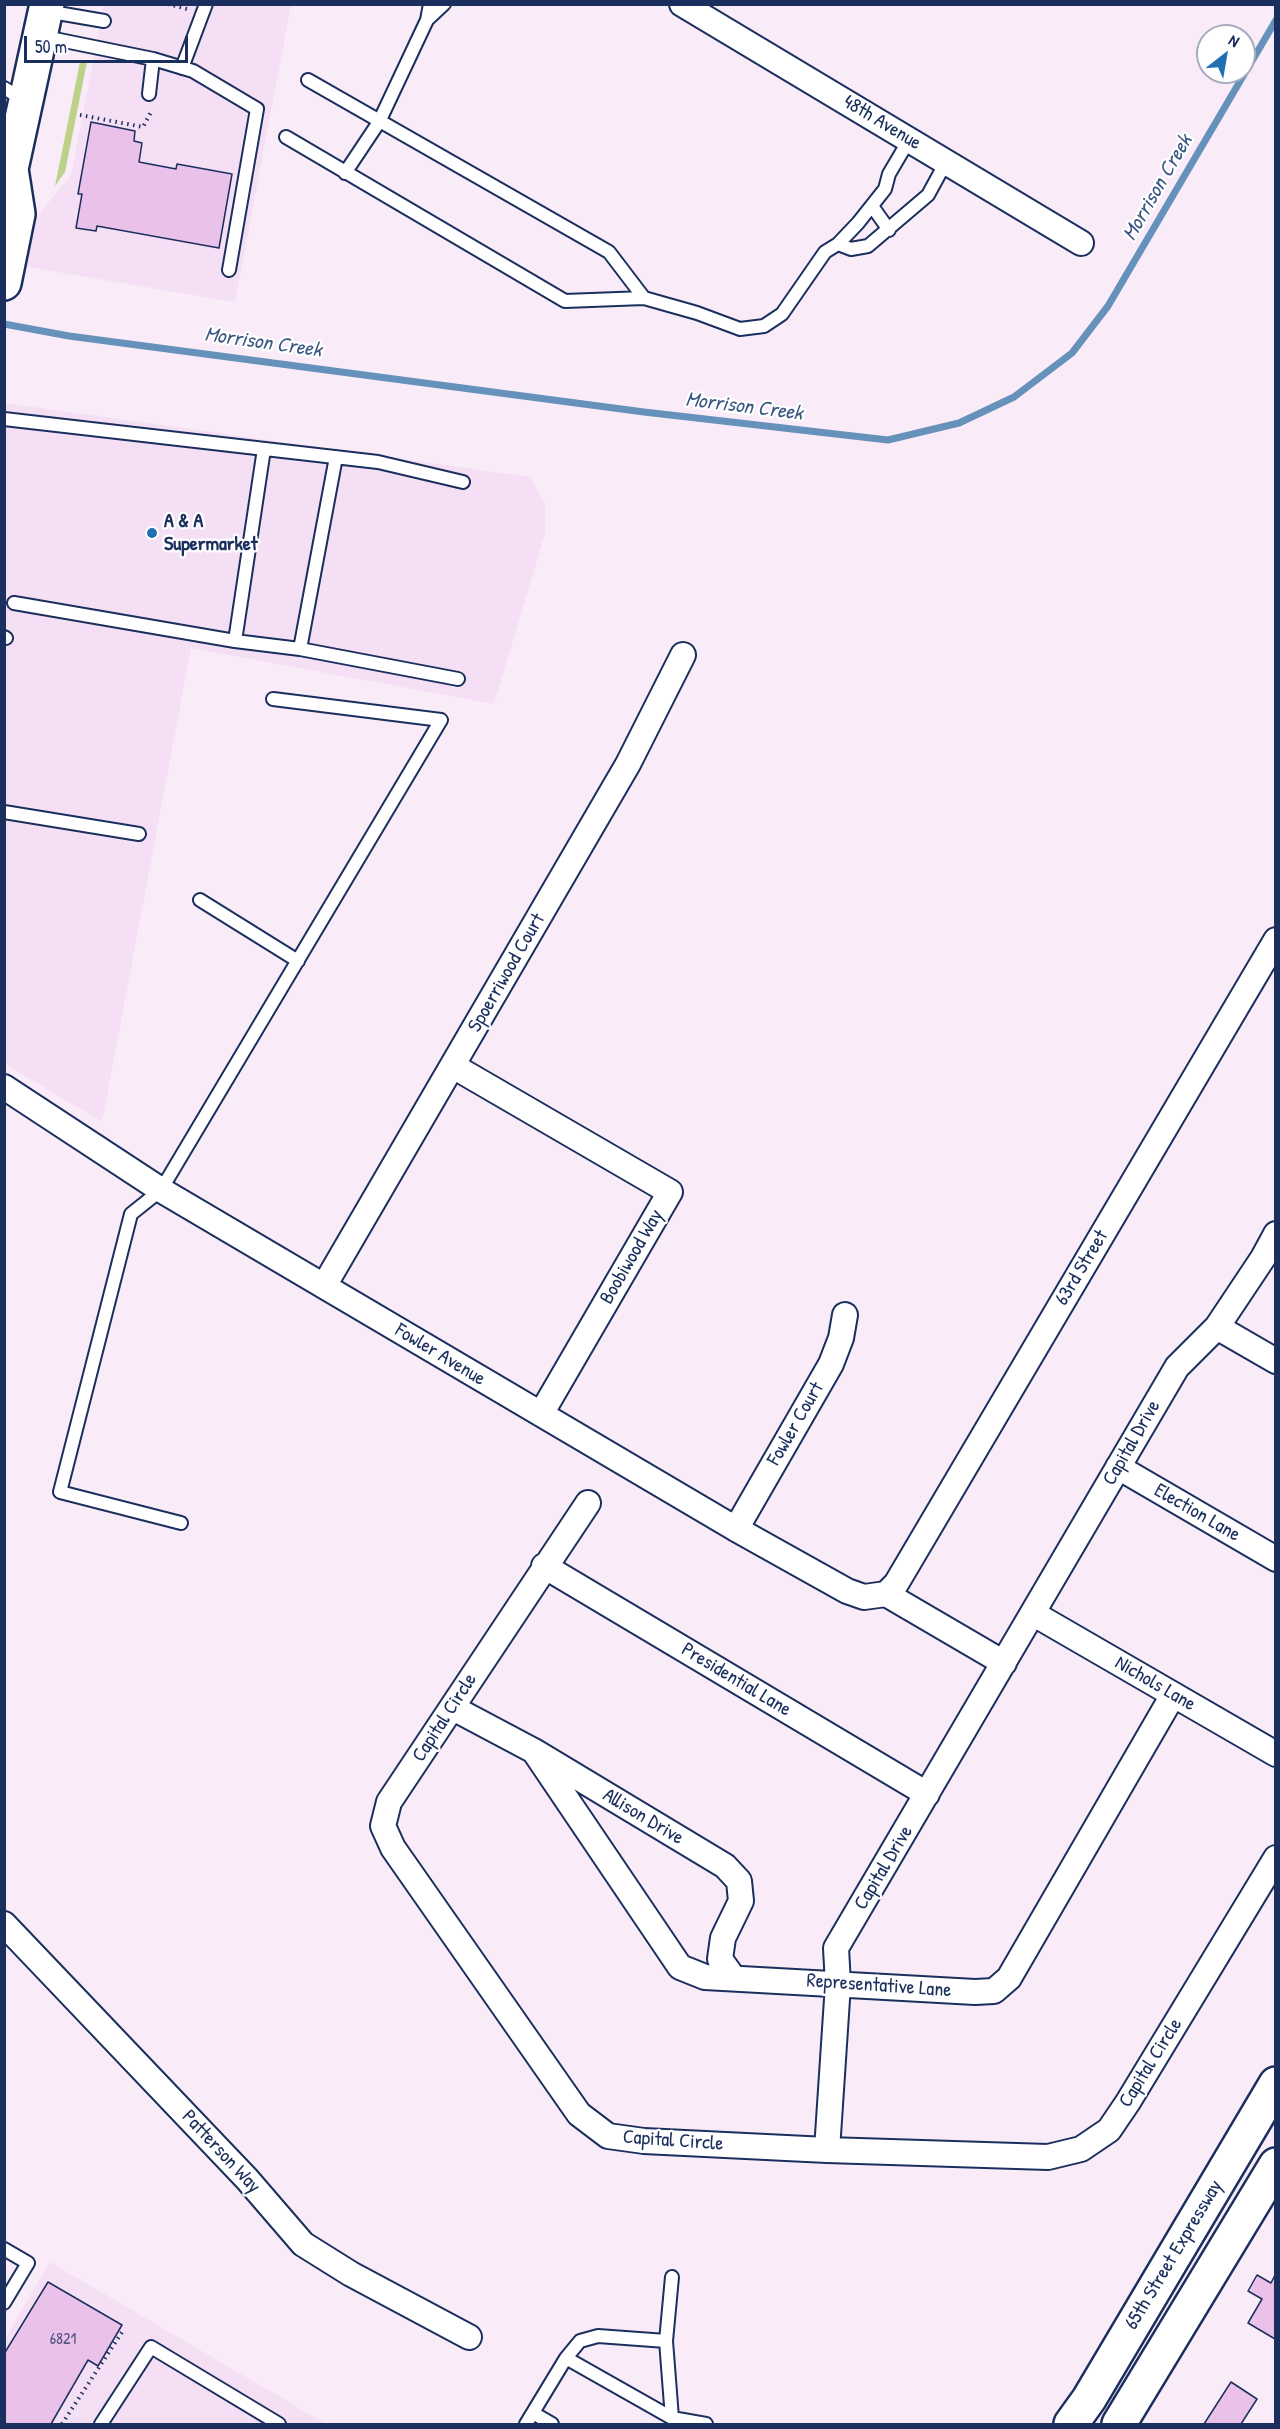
<!DOCTYPE html>
<style>
body{margin:0}
#map{position:relative;width:1280px;height:2429px;overflow:hidden;background:#f9ecf8;font-family:"Patrick Hand",sans-serif}
canvas{display:block}
.frame{position:absolute;inset:0;border:6px solid #1b2f5e;pointer-events:none}
.north{position:absolute;left:1196px;top:24px;width:60px;height:60px;box-sizing:border-box;background:#fff;border:2px solid #a4acbf;border-radius:50%;rotate:31deg;font-size:16px;font-weight:700;line-height:24px;text-align:center;color:#1b2f5e}
.north::after{content:'';display:block;margin:auto;width:21px;height:27px;background:#1f6fb2;clip-path:polygon(50% 0,100% 100%,50% 72%,0 100%)}
.scale{position:absolute;left:24px;top:36px;width:164px;height:27px;box-sizing:border-box;border:3px solid #1b2f5e;border-top:0;padding-left:8px;font-size:18px;line-height:21px;white-space:nowrap;color:#1b2f5e;-webkit-text-stroke:4px #fff;paint-order:stroke}
</style>
<div id="map">
<canvas width="1280" height="2429"></canvas>
<div class="frame"></div>
<div class="north">N</div>
<div class="scale">50 m</div>
</div>
<script>
const context = document.querySelector('canvas').getContext('2d');
context.lineJoin = 'round';
function paint(path, color) {
  context.fillStyle = color;
  context.fill(path, 'evenodd');
}
function toPath(rows) {
  const path = new Path2D();
  for (const r of rows) {
    path.moveTo(r[0], r[1]);
    for (let i = 2; i < r.length; i += 2) path.lineTo(r[i], r[i + 1]);
  }
  return path;
}
function strokePath(path, color, width, dash) {
  context.strokeStyle = color;
  context.lineWidth = width;
  context.lineCap = dash ? 'butt' : 'round';
  context.setLineDash(dash || []);
  context.stroke(path);
}
function drawText(font, color, halo, rows, align = 'center') {
  context.font = font + ' "Patrick Hand",sans-serif';
  context.lineWidth = 4.5;
  context.setLineDash([]);
  context.textBaseline = 'middle';
  context.strokeStyle = halo;
  context.fillStyle = color;
  for (const [text, x, y, turn = 0] of rows) {
    context.save();
    context.translate(x, y);
    context.rotate((+turn || 0) * Math.PI / 180);
    context.textAlign = isNaN(turn) ? turn : align;
    if (halo) context.strokeText(text, 0, 0);
    context.fillText(text, 0, 0);
    context.restore();
  }
}
const built = toPath([
 [104,5,291,5,235,302,27,267,35,219,71,175],
 [5,403,530,477,545,504,545,533,494,704,191,648,102,1122,5,1064],
 [50,2262,326,2424,5,2424,5,2338]
]);
const green = toPath([
 [80,62,87,62,65,172,55,186]
]);
const stream = toPath([
 [4,324,69,336,644,412,888,440,959,423,1014,397,1072,353,1108,306,1276,20]
]);
const building = toPath([
 [91,122,135,131,134,141,142,143,139,162,176,169,177,164,232,174,219,248,97,226,96,231,76,228,82,194,78,194,91,122],
 [1257,2275,1271,2283,1275,2275,1275,2339,1248,2323,1262,2299,1248,2291,1257,2275],
 [48,2282,122,2325,98,2366,88,2360,51,2424,4,2424,4,2354,48,2282],
 [1231,2382,1257,2399,1241,2424,1204,2424,1231,2382]
]);
const path = toPath([
 [168,4,187,9],
 [80,115,143,127,152,110],
 [62,2424,124,2329]
]);
const lane = toPath([
 [46,11,104,21],
 [427,20,444,4],
 [40,36,153,59,193,71,257,109,229,270],
 [182,68,206,4],
 [308,80,609,252,644,298],
 [4,88,24,100],
 [149,94,153,59],
 [286,137,565,301,644,298,697,313,740,329,764,326,782,314,825,252,838,244,858,223,885,189,889,174,909,140],
 [345,173,379,122,427,20,430,4],
 [872,206,889,230],
 [838,244,851,249,868,246,928,195,946,162],
 [4,419,378,462,463,482],
 [14,603,235,641,300,649,458,679],
 [4,637,6,638],
 [235,641,264,449],
 [300,649,336,457],
 [4,812,139,834],
 [200,900,298,961],
 [181,1523,60,1492,131,1214,161,1190,441,720,273,699],
 [4,2249,28,2263,4,2303],
 [566,2358,672,2418,706,2424],
 [533,2413,552,2424],
 [672,2418,666,2341,672,2277],
 [101,2424,151,2347,279,2424],
 [526,2424,566,2358,580,2341,598,2336,666,2341]
]);
const street = toPath([
 [682,4,1081,243],
 [453,1066,670,1192,541,1414],
 [4,1087,161,1190,736,1529,847,1591,864,1597,886,1594],
 [324,1286,628,764,683,655],
 [1217,1327,1276,1361],
 [1118,1467,1276,1559],
 [588,1503,389,1802,383,1826,393,1848,579,2114,608,2136,644,2141,827,2150,1048,2157,1081,2149,1109,2130,1128,2102,1276,1858],
 [736,1529,831,1364,841,1338,845,1315],
 [544,1566,927,1794],
 [886,1594,896,1584,1276,940],
 [886,1594,1004,1663],
 [1034,1614,1276,1754],
 [453,1708,534,1751,725,1866,739,1881,741,1901,723,1938,720,1959,732,1976],
 [534,1751,680,1967,705,1977,975,1992,994,1991,1009,1978,1173,1695],
 [4,1924,247,2179,303,2244,351,2274,469,2337],
 [827,2150,838,1984,836,1948,1177,1367,1217,1327,1263,1258,1276,1234]
]);
const secondary = toPath([
 [4,179,11,169,47,4],
 [4,283,18,214,11,169],
 [1071,2424,1089,2399,1276,2084],
 [1119,2424,1276,2165]
]);
const markers = [
 [152,533,6,"#1f6fb2"]
];
const numberNames = [
 ["6821",63,2340]
];
const streetNames = [
 ["48th Avenue",882,123,31],
 ["Spoerriwood Court",507,973,-60],
 ["Boobiwood Way",632,1257,-60],
 ["63rd Street",1082,1268,-59],
 ["Fowler Avenue",440,1355,31],
 ["Fowler Court",796,1424,-60],
 ["Capital Drive",1132,1443,-60],
 ["Election Lane",1197,1513,30],
 ["Presidential Lane",736,1680,31],
 ["Nichols Lane",1155,1684,30],
 ["Capital Circle",445,1718,-57],
 ["Allison Drive",643,1817,31],
 ["Capital Drive",884,1868,-59],
 ["Representative Lane",879,1986,4],
 ["Capital Circle",1151,2063,-58],
 ["Capital Circle",673,2141,4],
 ["Patterson Way",221,2152,47],
 ["65th Street Expressway",1174,2255,-59]
];
const poiNames = [
 ["A & A",164,522],
 ["Supermarket",164,545]
];
const waterNames = [
 ["Morrison Creek",1158,188,-60],
 ["Morrison Creek",263,343,8],
 ["Morrison Creek",744,407,7]
];
paint(built, '#f4dff4');
paint(green, '#bcd289');
strokePath(stream, '#6691ba', 7);
paint(building, '#eac1e9');
strokePath(building, '#1b2f5e', 1.5);
strokePath(lane, '#1b2f5e', 16);
strokePath(street, '#1b2f5e', 28);
strokePath(secondary, '#1b2f5e', 38);
strokePath(path, '#1b2f5e', 4, [1.5, 4.5]);
strokePath(lane, '#fff', 12);
strokePath(street, '#fff', 24);
strokePath(secondary, '#fff', 33);
for (const [x, y, r, color] of markers) {
  const dot = new Path2D();
  dot.arc(x, y, r, 0, 2 * Math.PI);
  context.fillStyle = color;
  context.fill(dot);
  strokePath(dot, '#fff', 2);
}
drawText('16px', '#4f5481', null, numberNames);
drawText('20px', '#1b2f5e', '#fff', streetNames);
drawText('bold 20px', '#1b2f5e', '#fff', poiNames, 'left');
drawText('italic 21px', '#3a5884', '#fff', waterNames);
</script>
